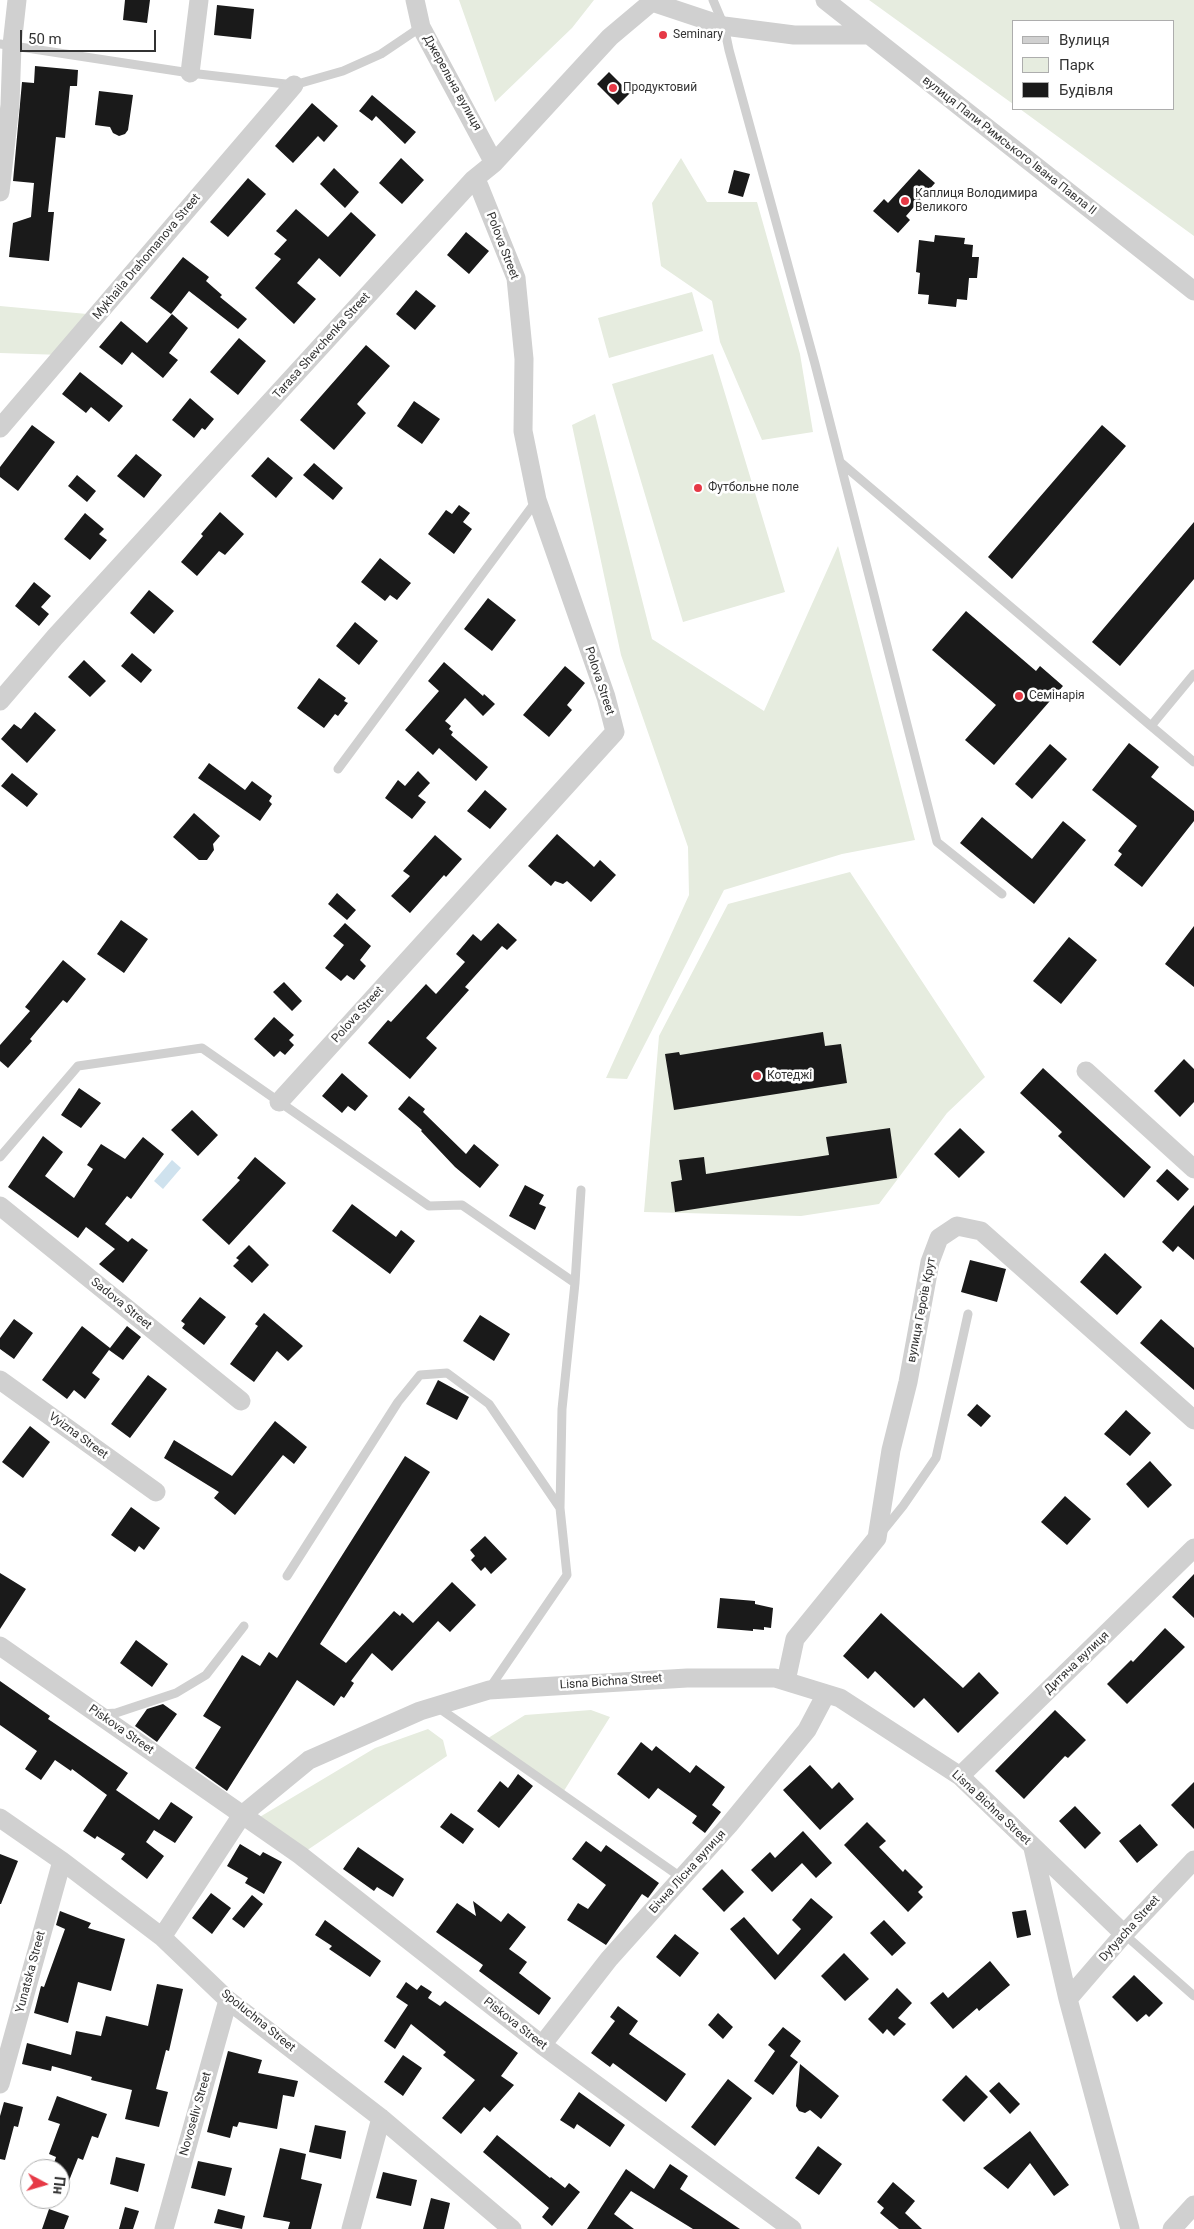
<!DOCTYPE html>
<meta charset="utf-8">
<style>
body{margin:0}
#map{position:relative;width:1194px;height:2229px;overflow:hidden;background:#fff;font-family:Roboto,sans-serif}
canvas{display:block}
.legend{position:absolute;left:1012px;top:20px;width:162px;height:90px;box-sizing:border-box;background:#fff;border:1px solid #adadad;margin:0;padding:6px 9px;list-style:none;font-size:15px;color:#333}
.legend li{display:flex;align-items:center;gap:10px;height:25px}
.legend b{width:25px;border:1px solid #adadad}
.north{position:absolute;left:20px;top:2159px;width:50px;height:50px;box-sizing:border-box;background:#fff;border:1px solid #adadad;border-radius:50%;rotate:96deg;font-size:14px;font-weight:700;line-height:20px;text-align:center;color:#333}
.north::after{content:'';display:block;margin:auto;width:18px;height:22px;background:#e63946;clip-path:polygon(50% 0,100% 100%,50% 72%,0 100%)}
.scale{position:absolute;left:20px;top:30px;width:136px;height:22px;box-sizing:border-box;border:2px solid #333;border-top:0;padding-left:6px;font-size:15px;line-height:18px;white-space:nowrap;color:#333;-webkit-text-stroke:4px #fff;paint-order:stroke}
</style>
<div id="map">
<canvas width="1194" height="2229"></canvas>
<ul class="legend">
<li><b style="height:6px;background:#d0d0d0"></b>Вулиця</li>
<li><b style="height:14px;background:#e6ecdf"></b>Парк</li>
<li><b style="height:14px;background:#1a1a1a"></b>Будівля</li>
</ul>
<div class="north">Пн</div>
<div class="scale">50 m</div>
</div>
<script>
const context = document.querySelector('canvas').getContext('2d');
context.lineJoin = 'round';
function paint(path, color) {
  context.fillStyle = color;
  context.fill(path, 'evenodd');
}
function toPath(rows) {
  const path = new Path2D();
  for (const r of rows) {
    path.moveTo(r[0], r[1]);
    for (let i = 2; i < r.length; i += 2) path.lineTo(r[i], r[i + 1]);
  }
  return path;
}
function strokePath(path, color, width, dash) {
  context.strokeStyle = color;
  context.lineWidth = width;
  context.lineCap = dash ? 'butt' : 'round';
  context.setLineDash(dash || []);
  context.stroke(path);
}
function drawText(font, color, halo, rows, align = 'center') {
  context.font = font + ' Roboto,sans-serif';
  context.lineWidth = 5;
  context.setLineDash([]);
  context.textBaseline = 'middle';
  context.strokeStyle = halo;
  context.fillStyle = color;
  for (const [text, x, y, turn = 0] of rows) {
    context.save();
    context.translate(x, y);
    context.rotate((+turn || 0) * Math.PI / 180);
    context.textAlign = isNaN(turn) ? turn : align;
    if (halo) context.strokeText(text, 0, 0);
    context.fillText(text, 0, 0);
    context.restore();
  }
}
const green = toPath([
 [459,0,594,0,572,28,495,102],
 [869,0,1194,0,1194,236,1020,109,1173,109,1173,21,1013,21,1013,104],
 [681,158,707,202,757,202,800,354,813,432,762,440,720,342,712,301,661,266,652,203],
 [692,292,703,331,609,358,598,318],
 [0,306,98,315,63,355,0,353],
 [713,354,785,592,683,622,612,384],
 [595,414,652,639,764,711,838,546,915,840,842,854,724,890,627,1079,606,1078,689,895,688,847,621,655,572,425],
 [850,872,985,1077,947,1113,879,1204,801,1216,644,1212,659,1036,728,904],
 [591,1710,610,1717,562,1794,485,1740,525,1715],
 [428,1729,443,1740,447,1756,300,1855,253,1821,375,1748]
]);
const water = toPath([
 [172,1160,181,1168,163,1189,154,1181]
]);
const building = toPath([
 [125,0,150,0,147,23,123,20],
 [217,5,254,9,251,39,214,35],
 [35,66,78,70,77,86,70,86,65,138,56,137,48,212,54,212,49,261,9,257,13,223,31,217,34,183,13,181,22,82,34,83],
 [609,72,630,93,618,105,597,84],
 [99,91,133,95,128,130,125,134,119,136,113,133,110,127,95,125],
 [372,95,416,132,405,144,376,116,372,121,359,111],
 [312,103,338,126,324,142,318,136,293,163,275,146],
 [401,158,424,180,402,204,379,183],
 [334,168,359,192,345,208,320,184],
 [919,169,935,183,906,216,910,220,898,233,873,211,884,199,888,203],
 [734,170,750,174,743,197,728,193],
 [248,178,266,194,228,237,210,222],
 [296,209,328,237,351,212,376,235,340,277,319,258,297,283,316,299,294,324,255,288,281,259,274,254,287,240,276,231],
 [466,232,489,251,469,274,447,255],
 [935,235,965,238,964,244,973,245,972,257,979,257,977,278,969,278,967,300,957,299,956,307,928,304,929,295,918,294,920,273,916,272,919,240,934,242],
 [183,257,209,277,206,281,222,295,220,297,247,319,238,329,189,291,171,314,150,298],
 [416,290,436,306,415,330,396,314],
 [172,314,188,328,169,353,178,360,163,378,132,352,122,365,99,347,121,321,147,343],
 [239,338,266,361,238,395,210,372],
 [366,345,390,366,357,404,366,413,334,450,300,420],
 [80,372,123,406,109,422,91,407,86,413,62,394],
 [190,398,214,419,205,430,202,428,194,438,172,420],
 [414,401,440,419,422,444,397,426],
 [32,425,55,442,18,491,0,477,0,467],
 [1102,425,1126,446,1012,579,988,557],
 [136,454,162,475,144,498,117,476],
 [268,457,293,478,276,498,251,476],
 [314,463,343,488,333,500,303,475],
 [77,475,96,491,87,502,68,486],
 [459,505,470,513,463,522,472,529,454,554,428,534,446,510,452,514],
 [220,512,244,534,225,555,219,551,197,576,181,562,203,536,201,534],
 [85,513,104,529,99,534,107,540,90,560,64,539],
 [1194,522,1194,579,1120,666,1092,642],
 [380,558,411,583,397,600,390,595,385,601,361,582],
 [34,582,51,596,41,607,49,614,39,626,15,606],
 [149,590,174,611,154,634,130,613],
 [488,598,516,620,492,651,464,629],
 [966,611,1036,671,1040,666,1063,686,994,765,965,740,996,705,932,650],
 [355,622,378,641,359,665,336,646],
 [132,653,152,670,141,683,121,666],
 [84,660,106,681,90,697,68,677],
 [444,662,483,696,484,694,495,704,483,716,465,698,445,721,451,726,449,729,453,732,451,735,488,767,476,781,439,748,433,755,405,730,439,691,428,681],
 [565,666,585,683,567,705,572,710,549,737,523,715],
 [319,678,346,698,344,701,348,703,338,716,335,714,324,728,297,708],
 [35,712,56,730,27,763,1,739,14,724,21,729],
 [1129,743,1159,767,1151,777,1194,811,1194,821,1142,887,1114,865,1122,854,1118,851,1137,826,1092,790],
 [1050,744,1067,759,1032,799,1015,784],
 [209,763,245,790,252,781,272,796,269,801,272,804,260,821,198,778],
 [418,771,430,783,418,796,426,802,412,819,385,798,398,780,405,786],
 [12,773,38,794,27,807,1,786],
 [485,790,507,809,490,829,467,811],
 [194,813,220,836,213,844,214,850,207,860,199,860,173,837],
 [982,817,1032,859,1063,821,1086,840,1034,904,960,843],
 [557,834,594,867,600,860,616,875,591,902,567,881,563,884,555,881,551,886,528,866],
 [435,835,462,859,446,877,444,875,410,913,391,896,410,876,403,871],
 [337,893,356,910,347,920,328,904],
 [121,920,148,939,124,973,97,954],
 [345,923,371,946,360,960,366,966,354,980,347,975,341,981,325,968,344,945,333,936],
 [498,923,517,940,507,950,502,946,465,987,469,990,426,1038,437,1048,410,1079,368,1043,388,1020,391,1022,426,984,436,994,465,962,456,954,473,934,481,941],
 [1194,926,1194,987,1165,964],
 [1069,937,1097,960,1061,1004,1033,981],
 [63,960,86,979,67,1003,63,1000,30,1039,32,1041,8,1068,0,1061,0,1045,30,1011,25,1007],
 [284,982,302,1001,292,1011,273,992],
 [274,1017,294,1035,289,1040,294,1045,285,1055,280,1051,274,1057,254,1039],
 [823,1032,825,1046,841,1044,847,1083,674,1110,665,1054,679,1052,680,1055],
 [1184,1059,1194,1069,1194,1102,1180,1117,1154,1091],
 [1043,1068,1151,1167,1124,1198,1058,1136,1062,1132,1020,1093],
 [342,1073,368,1096,355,1111,348,1106,342,1113,322,1096],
 [79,1088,101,1103,81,1128,61,1115],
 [409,1096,425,1109,423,1112,466,1154,474,1144,499,1165,480,1188,455,1167,421,1131,422,1130,398,1109],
 [192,1110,218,1135,198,1156,171,1130],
 [890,1128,897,1178,675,1212,671,1182,682,1180,679,1160,704,1157,706,1174,829,1155,826,1137],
 [960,1128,985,1152,959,1178,934,1154],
 [43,1136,63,1152,45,1176,74,1198,93,1169,87,1165,101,1144,125,1159,143,1137,164,1154,131,1199,127,1196,105,1224,128,1242,132,1238,148,1250,123,1283,99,1264,115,1249,86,1227,78,1238,8,1187],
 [255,1157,286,1183,229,1245,202,1220,240,1180,237,1178],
 [1167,1169,1189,1189,1178,1201,1156,1181],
 [525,1185,544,1195,539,1204,546,1207,535,1230,509,1216],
 [352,1204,396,1237,401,1230,415,1241,390,1274,332,1231],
 [1194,1205,1194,1260,1178,1246,1173,1252,1162,1242],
 [249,1245,269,1265,252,1283,233,1266,239,1260,236,1258],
 [1105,1253,1142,1287,1117,1315,1080,1282],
 [970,1260,1006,1269,997,1302,961,1292],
 [200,1297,226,1317,204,1345,182,1328,185,1324,181,1321],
 [264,1313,303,1346,288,1361,277,1351,254,1382,230,1364,258,1326,255,1324],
 [480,1315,510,1334,494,1361,463,1341],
 [14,1319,33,1333,14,1359,0,1349,0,1338],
 [1161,1319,1194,1348,1194,1390,1140,1343],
 [82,1326,110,1348,127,1326,141,1337,123,1360,109,1350,92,1373,100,1379,85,1399,74,1390,67,1399,42,1380],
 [148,1375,167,1389,130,1438,111,1424],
 [438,1380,469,1397,457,1420,426,1404],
 [977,1404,991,1416,981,1427,967,1415],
 [1126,1410,1151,1433,1130,1456,1104,1434],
 [275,1421,307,1447,294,1464,283,1455,235,1515,214,1498,219,1492,164,1458,174,1440,232,1476],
 [30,1426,50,1442,23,1478,2,1462],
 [405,1456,430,1472,320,1644,346,1663,394,1611,400,1616,402,1613,413,1623,452,1582,476,1605,450,1632,438,1621,392,1671,372,1653,351,1681,354,1683,344,1698,341,1696,334,1706,297,1680,227,1791,195,1768,221,1727,203,1716,242,1655,260,1666,269,1652,277,1658],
 [1150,1461,1172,1485,1148,1508,1126,1484],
 [1065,1496,1091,1519,1067,1545,1041,1522],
 [131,1507,160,1528,144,1550,139,1546,135,1552,111,1535],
 [485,1536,507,1559,491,1574,485,1567,481,1571,471,1560,475,1556,470,1550],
 [0,1573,26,1589,0,1629],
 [1194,1574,1194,1618,1172,1597],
 [720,1598,755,1601,755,1604,773,1608,771,1628,764,1627,764,1630,753,1629,753,1631,717,1628],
 [881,1613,963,1688,979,1672,999,1693,958,1733,924,1698,914,1708,875,1671,868,1679,843,1656],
 [1165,1628,1185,1647,1127,1704,1107,1684,1131,1660,1133,1662],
 [136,1640,168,1664,152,1687,120,1663],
 [0,1681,50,1716,48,1719,128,1773,116,1790,159,1820,171,1802,193,1817,175,1843,154,1830,146,1842,164,1856,147,1879,121,1859,125,1854,97,1836,95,1839,83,1831,107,1795,72,1769,71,1771,55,1760,41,1780,25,1769,37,1751,0,1725],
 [163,1704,177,1714,157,1742,135,1726,147,1709],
 [1055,1710,1086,1740,1068,1758,1065,1756,1024,1799,995,1771],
 [641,1742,652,1751,656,1746,690,1773,696,1765,725,1787,712,1805,721,1812,705,1833,692,1823,697,1816,658,1788,649,1799,617,1774],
 [810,1765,832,1789,839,1782,854,1799,820,1830,783,1790],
 [518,1774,533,1786,499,1828,477,1811,500,1781,508,1788],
 [1194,1782,1194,1829,1171,1805],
 [1075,1806,1101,1833,1085,1849,1059,1821],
 [451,1813,474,1829,463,1844,440,1827],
 [867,1822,886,1841,879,1847,903,1872,905,1869,923,1887,918,1892,923,1897,908,1912,844,1845],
 [1140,1824,1158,1845,1137,1863,1119,1841],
 [803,1831,832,1863,816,1878,802,1863,772,1892,751,1870,770,1852,775,1858],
 [586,1841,601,1852,606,1845,659,1883,648,1898,642,1894,606,1945,567,1920,578,1903,588,1909,606,1885,572,1859],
 [240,1844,260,1856,263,1852,282,1862,264,1894,245,1883,248,1878,227,1866],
 [358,1847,404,1879,393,1897,377,1887,374,1891,343,1869],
 [0,1854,18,1861,1,1904,0,1904],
 [722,1869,744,1892,724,1912,702,1889],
 [211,1893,231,1908,212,1934,192,1918],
 [252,1895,263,1904,244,1928,232,1919],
 [811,1898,833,1917,775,1980,730,1929,744,1917,778,1955,801,1929,792,1920],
 [473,1901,501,1922,508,1913,526,1927,509,1949,527,1962,519,1973,551,1998,539,2015,479,1971,483,1965,436,1932,457,1903,476,1916],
 [1026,1910,1031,1935,1017,1938,1012,1912],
 [60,1911,91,1923,88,1928,125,1939,111,1991,78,1982,68,2023,34,2013,41,1986,44,1987,65,1929,56,1925],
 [325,1920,381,1961,370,1977,329,1949,332,1946,315,1935],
 [884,1920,906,1943,892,1956,870,1933],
 [675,1934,699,1953,680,1977,656,1957],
 [844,1953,869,1979,845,2001,821,1976],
 [990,1961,1010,1985,979,2011,977,2008,953,2029,930,2003,943,1992,948,1998],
 [1134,1975,1163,2003,1149,2017,1146,2014,1137,2022,1112,1997],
 [406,1982,417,1990,421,1985,432,1992,428,1998,440,2006,445,2001,518,2053,501,2076,514,2085,490,2112,484,2107,461,2134,442,2118,475,2080,443,2055,446,2052,411,2024,395,2049,384,2041,408,2005,396,1997],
 [157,1984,183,1989,169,2051,166,2050,156,2089,168,2092,159,2127,125,2119,132,2090,91,2080,92,2077,52,2066,51,2071,22,2064,27,2043,71,2055,76,2031,101,2036,106,2016,148,2026],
 [897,1988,912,2003,898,2018,906,2024,894,2036,887,2029,883,2034,868,2019],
 [618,2006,638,2021,629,2034,686,2074,666,2102,613,2063,610,2067,591,2053,615,2021,610,2017],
 [718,2013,733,2027,723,2039,708,2025],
 [783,2027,801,2041,790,2056,798,2062,773,2095,754,2081,775,2051,768,2045],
 [228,2051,262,2060,258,2073,298,2081,294,2097,283,2095,277,2129,239,2122,237,2127,233,2126,230,2138,207,2132],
 [403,2055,422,2068,403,2096,384,2082],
 [800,2064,839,2096,821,2119,810,2110,805,2113,799,2111,796,2106],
 [966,2075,988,2097,964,2122,942,2100],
 [728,2079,752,2098,715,2146,691,2127],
 [999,2082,1020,2104,1010,2114,989,2091],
 [579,2092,625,2125,610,2147,577,2124,574,2129,560,2120],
 [57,2096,107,2114,98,2138,92,2136,83,2160,78,2158,61,2201,60,2169,52,2169,56,2157,49,2154,60,2124,48,2120],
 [4,2102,23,2107,18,2127,14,2126,5,2160,0,2159,0,2116],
 [315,2125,346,2131,341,2159,309,2152],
 [1030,2131,1069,2185,1054,2196,1030,2163,1008,2189,983,2168],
 [497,2135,550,2178,551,2177,565,2188,569,2183,580,2192,552,2226,542,2217,549,2208,483,2152],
 [818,2146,842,2164,819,2195,795,2178],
 [280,2148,306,2154,301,2179,322,2184,311,2229,288,2229,290,2222,263,2217],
 [116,2157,145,2164,138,2192,110,2184],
 [198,2161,232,2168,225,2196,191,2188],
 [670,2164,688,2176,680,2189,740,2229,693,2229,631,2191,614,2214,634,2229,587,2229,626,2169,654,2189],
 [383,2172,417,2180,411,2206,376,2198],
 [893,2182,915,2201,905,2213,922,2229,899,2229,880,2213,884,2208,877,2202],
 [431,2198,450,2203,444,2229,423,2229],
 [125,2207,139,2211,133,2229,119,2229],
 [49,2209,69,2216,64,2229,42,2229],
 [218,2209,245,2216,242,2229,214,2223]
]);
const lane = toPath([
 [713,0,724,26,729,50,815,364,937,842,1002,894],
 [0,44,190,73,294,85,343,71,381,54,421,27],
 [840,462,1151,726,1194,674],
 [1151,726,1194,762],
 [338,769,537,500],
 [0,1157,78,1066,202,1048,429,1206,462,1205,575,1283],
 [882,1532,903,1506,936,1458,968,1314],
 [287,1576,398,1402,420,1375,447,1373,489,1404,560,1508],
 [489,1689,567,1575,560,1508,562,1409,575,1283,581,1190],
 [436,1706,682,1878],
 [102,1714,116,1713,176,1693,206,1675,244,1626],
 [1124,1934,1194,1996]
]);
const street = toPath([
 [415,0,421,27,494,163],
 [825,0,1194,291],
 [652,2,724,26,794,35,867,35],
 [190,73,199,0],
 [0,192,10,105,12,45,17,0],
 [0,428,294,85],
 [0,701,55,637,473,180,494,163,610,37,654,0],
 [1086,1071,1194,1169],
 [279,1102,615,732,606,697,537,500,523,431,524,359,516,278,479,186,473,180],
 [0,1206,241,1401],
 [0,1380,156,1492],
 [0,1646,300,1855,542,2045,792,2229],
 [786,1681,795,1639,877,1538,891,1450,908,1382,930,1262,939,1238,957,1226,981,1231,1194,1420],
 [960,1776,1194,1548],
 [0,1818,62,1861,162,1937,228,2000,381,2118,512,2229],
 [1033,1848,1068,1999,1130,2229],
 [162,1937,242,1815,309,1760,420,1711,489,1690,687,1678,775,1678,840,1698,960,1776,1124,1934],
 [1068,1999,1124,1934,1194,1860],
 [542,2045,609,1959,729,1825,807,1730,826,1694],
 [0,2084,62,1861],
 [164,2229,228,2000],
 [351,2229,381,2118],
 [1172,2229,1194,2205]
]);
const markers = [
 [663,35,5,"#e63946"],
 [613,88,5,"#e63946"],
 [905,201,5,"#e63946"],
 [698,488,5,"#e63946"],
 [1019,696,5,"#e63946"],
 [757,1076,5,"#e63946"]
];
const poiNames = [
 ["Seminary",673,35],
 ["Продуктовий",623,88],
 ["Каплиця Володимира",915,194],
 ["Великого",915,208],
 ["Футбольне поле",708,488],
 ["Семінарія",1029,696],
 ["Котеджі",767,1076]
];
const streetNames = [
 ["Джерельна вулиця",452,83,61],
 ["вулиця Папи Римського Івана Павла ІІ",1009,146,38],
 ["Polova Street",502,246,69],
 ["Mykhaila Drahomanova Street",147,257,-50],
 ["Tarasa Shevchenka Street",322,346,-48],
 ["Polova Street",599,681,72],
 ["Polova Street",358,1015,-48],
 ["Sadova Street",121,1304,39],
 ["вулиця Героїв Крут",922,1310,-79],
 ["Vyizna Street",78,1436,36],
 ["Дитяча вулиця",1077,1663,-44],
 ["Lisna Bichna Street",611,1682,-4],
 ["Piskova Street",121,1730,35],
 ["Lisna Bichna Street",991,1808,43],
 ["Бічна Лісна вулиця",688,1872,-48],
 ["Dytyacha Street",1130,1929,-48],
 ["Yunatska Street",31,1972,-75],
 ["Spoluchna Street",258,2021,39],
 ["Piskova Street",515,2024,38],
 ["Novoseliv Street",196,2114,-74]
];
paint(green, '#e6ecdf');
paint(water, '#cfe2ee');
paint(building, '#1a1a1a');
strokePath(lane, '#d0d0d0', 9);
strokePath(street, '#d0d0d0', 19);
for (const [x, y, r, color] of markers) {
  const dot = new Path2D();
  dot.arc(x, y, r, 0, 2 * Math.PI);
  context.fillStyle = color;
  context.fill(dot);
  strokePath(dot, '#fff', 2);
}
drawText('12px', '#333', '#fff', poiNames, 'left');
drawText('12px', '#333', '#fff', streetNames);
</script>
